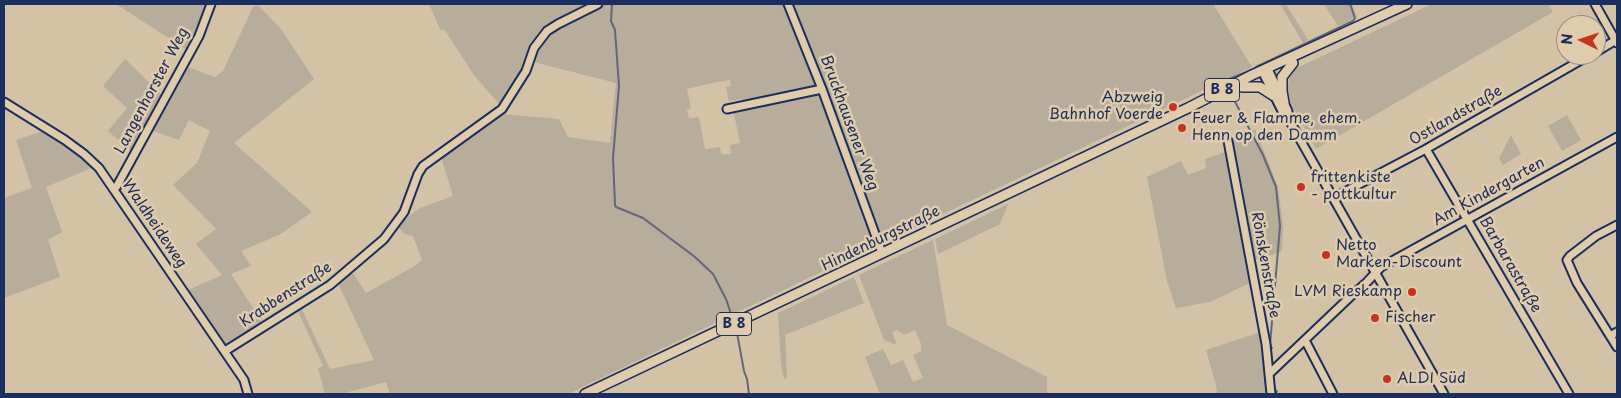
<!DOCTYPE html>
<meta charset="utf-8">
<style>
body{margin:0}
#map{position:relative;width:1621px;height:398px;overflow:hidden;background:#d4c2a6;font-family:"Playpen Sans",sans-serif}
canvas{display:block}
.frame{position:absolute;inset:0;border:5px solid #1b2f5e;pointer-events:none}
.north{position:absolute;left:1556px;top:15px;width:50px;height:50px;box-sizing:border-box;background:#e0cbaa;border:1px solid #918d8c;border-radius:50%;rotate:274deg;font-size:14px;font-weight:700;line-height:20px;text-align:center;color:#1b2f5e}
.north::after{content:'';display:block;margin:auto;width:18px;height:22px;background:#c8321e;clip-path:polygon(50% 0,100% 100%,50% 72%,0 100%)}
</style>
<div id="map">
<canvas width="1621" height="398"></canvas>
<div class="frame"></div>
<div class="north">N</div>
</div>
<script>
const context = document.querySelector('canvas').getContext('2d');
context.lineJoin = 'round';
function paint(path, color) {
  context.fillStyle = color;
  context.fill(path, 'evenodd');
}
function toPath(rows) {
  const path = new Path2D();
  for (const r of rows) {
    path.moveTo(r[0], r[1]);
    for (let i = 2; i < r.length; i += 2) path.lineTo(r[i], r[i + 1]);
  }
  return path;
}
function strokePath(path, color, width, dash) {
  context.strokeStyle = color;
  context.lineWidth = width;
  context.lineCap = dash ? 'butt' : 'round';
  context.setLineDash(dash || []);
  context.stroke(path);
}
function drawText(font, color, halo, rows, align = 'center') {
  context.font = font + ' "Playpen Sans",sans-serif';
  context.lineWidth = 5;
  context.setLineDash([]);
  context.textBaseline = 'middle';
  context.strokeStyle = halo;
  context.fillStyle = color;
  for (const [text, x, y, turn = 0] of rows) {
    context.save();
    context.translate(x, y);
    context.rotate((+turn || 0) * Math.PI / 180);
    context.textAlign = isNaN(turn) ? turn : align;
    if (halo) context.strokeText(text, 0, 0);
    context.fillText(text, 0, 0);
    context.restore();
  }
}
const green = toPath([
 [116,4,206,4,187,50],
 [429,4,592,4,554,22,540,34,530,52,522,72,500,105,474,75,444,29,441,31],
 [602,4,786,4,818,81,814,89,743,104,742,99,729,101,726,87,731,86,730,80,712,83,687,89,691,109,687,110,689,119,699,117,705,149,720,147,721,154,731,154,730,145,740,143,733,109,821,91,877,245,568,394,390,394,386,382,341,394,325,394,318,368,323,366,297,309,301,307,330,369,374,360,337,281,351,270,366,293,413,267,422,260,413,236,404,234,397,225,420,208,453,196,441,157,500,114,559,119,568,137,610,143,616,83,534,62,542,41,561,26],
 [792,4,1213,4,1252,67,882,243],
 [1280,4,1286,4,1308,40,1303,43],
 [1324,4,1352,4,1357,17,1338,26],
 [1432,4,1548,4,1553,12,1316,149,1286,95,1289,79,1297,68],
 [258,5,281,29,314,79,234,143,312,212,279,235,241,251,251,266,231,274,264,325,226,348,188,290,222,275,196,244,216,229,173,185,197,163,210,131,189,120,179,140,150,130,185,66,215,77,223,71,253,7],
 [125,59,162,95,132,152,108,131,127,108,103,86],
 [1567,115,1581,140,1562,151,1548,126],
 [1255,129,1278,187,1283,226,1282,251,1254,261,1231,141],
 [43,131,74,150,94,167,46,187,62,232,48,240,60,277,4,298,4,198,32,188,16,140],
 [1511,135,1521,154,1503,165,1499,158],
 [1225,152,1250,283,1210,302,1176,308,1167,281,1147,177,1181,161,1188,175,1206,168,1205,159],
 [1008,204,1000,224,938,254,935,239],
 [933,240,947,325,1047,377,1047,394,880,394,865,357,883,349,891,365,903,360,913,382,923,378,913,355,921,351,921,344,915,330,904,335,897,330,892,332,897,345,884,340,859,275],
 [854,277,864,303,785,335,787,378,784,379,781,364,778,313],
 [1261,332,1268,394,1217,394,1216,385,1206,350]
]);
const stream = toPath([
 [612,4,611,21,615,30,619,86,613,158,615,205,616,207,643,218,695,257,713,274,726,299,731,314],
 [1256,67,1353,21,1355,18,1350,4],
 [1227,84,1229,79,1251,70],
 [1232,96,1263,155,1276,187,1280,226,1270,345,1272,348],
 [737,333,744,371,747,379,749,394],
 [1276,394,1277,391]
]);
const minor = toPath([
 [788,4,822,89,882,253],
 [1595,4,1617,43],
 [1596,52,1616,40],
 [1268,69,1288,111,1288,118],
 [1262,71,1283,113,1288,118,1444,394],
 [4,102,65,140,84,154,99,168,244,380,248,394],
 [727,109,822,89],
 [1228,141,1266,344,1271,394],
 [1426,149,1569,394],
 [114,189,117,186,199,36,211,4],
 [1333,198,1426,149,1590,55],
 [1617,225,1596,236,1570,256,1567,260,1577,283,1617,347],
 [1610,336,1617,332],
 [1305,340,1333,394],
 [225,351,330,285,384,239,404,212,418,174,423,166,502,109,526,71,534,48,547,31,558,24,598,4],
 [1269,374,1350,297,1367,282,1381,267,1617,137]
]);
const major = toPath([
 [1242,87,1260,87,1274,96],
 [1284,103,1282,91,1282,77,1293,63],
 [585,394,1188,108,1252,75,1407,4]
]);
const markers = [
 [1173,107,5,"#c8321e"],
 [1182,128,5,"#c8321e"],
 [1301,187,5,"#c8321e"],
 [1326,255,5,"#c8321e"],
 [1412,292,5,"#c8321e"],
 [1375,318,5,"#c8321e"],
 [1387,379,5,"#c8321e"]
];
const shields = [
 [1222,90,35],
 [734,324,35]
];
const shieldNames = [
 ["B 8",1222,90],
 ["B 8",734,324]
];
const streetNames = [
 ["Langenhorster Weg",152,91,-62],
 ["Ostlandstraße",1456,116,-30],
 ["Bruckhausener Weg",849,123,70],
 ["Am Kindergarten",1489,192,-29],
 ["Waldheideweg",154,224,56],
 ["Hindenburgstraße",881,239,-26],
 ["Rönskenstraße",1265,265,80],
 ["Barbarastraße",1510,265,60],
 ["Krabbenstraße",286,295,-33]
];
const poiNames = [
 ["Abzweig",1163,98,"right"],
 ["Bahnhof Voerde",1163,115,"right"],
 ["Feuer & Flamme, ehem.",1192,119],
 ["Henn op den Damm",1192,136],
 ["frittenkiste",1311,178],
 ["- pottkultur",1311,195],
 ["Netto",1336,246],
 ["Marken-Discount",1336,263],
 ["LVM Rieskamp",1402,292,"right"],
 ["Fischer",1385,318],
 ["ALDI Süd",1397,379]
];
paint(green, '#b8ac9b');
strokePath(stream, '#62677a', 2);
strokePath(minor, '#1b2f5e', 11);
strokePath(major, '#1b2f5e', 12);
strokePath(minor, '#e0cbaa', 7);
strokePath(major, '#e0cbaa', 9);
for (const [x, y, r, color] of markers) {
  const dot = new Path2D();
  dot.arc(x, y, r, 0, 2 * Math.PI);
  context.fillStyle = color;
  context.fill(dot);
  strokePath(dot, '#e0cbaa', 2);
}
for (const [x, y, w] of shields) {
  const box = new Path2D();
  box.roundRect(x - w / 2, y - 11.5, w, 23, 4);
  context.fillStyle = '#e0cbaa';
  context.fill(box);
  strokePath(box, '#1b2f5e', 1);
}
drawText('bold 14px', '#1b2f5e', null, shieldNames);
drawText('15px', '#1b2f5e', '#e0cbaa', streetNames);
drawText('15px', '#1b2f5e', '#e0cbaa', poiNames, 'left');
</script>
